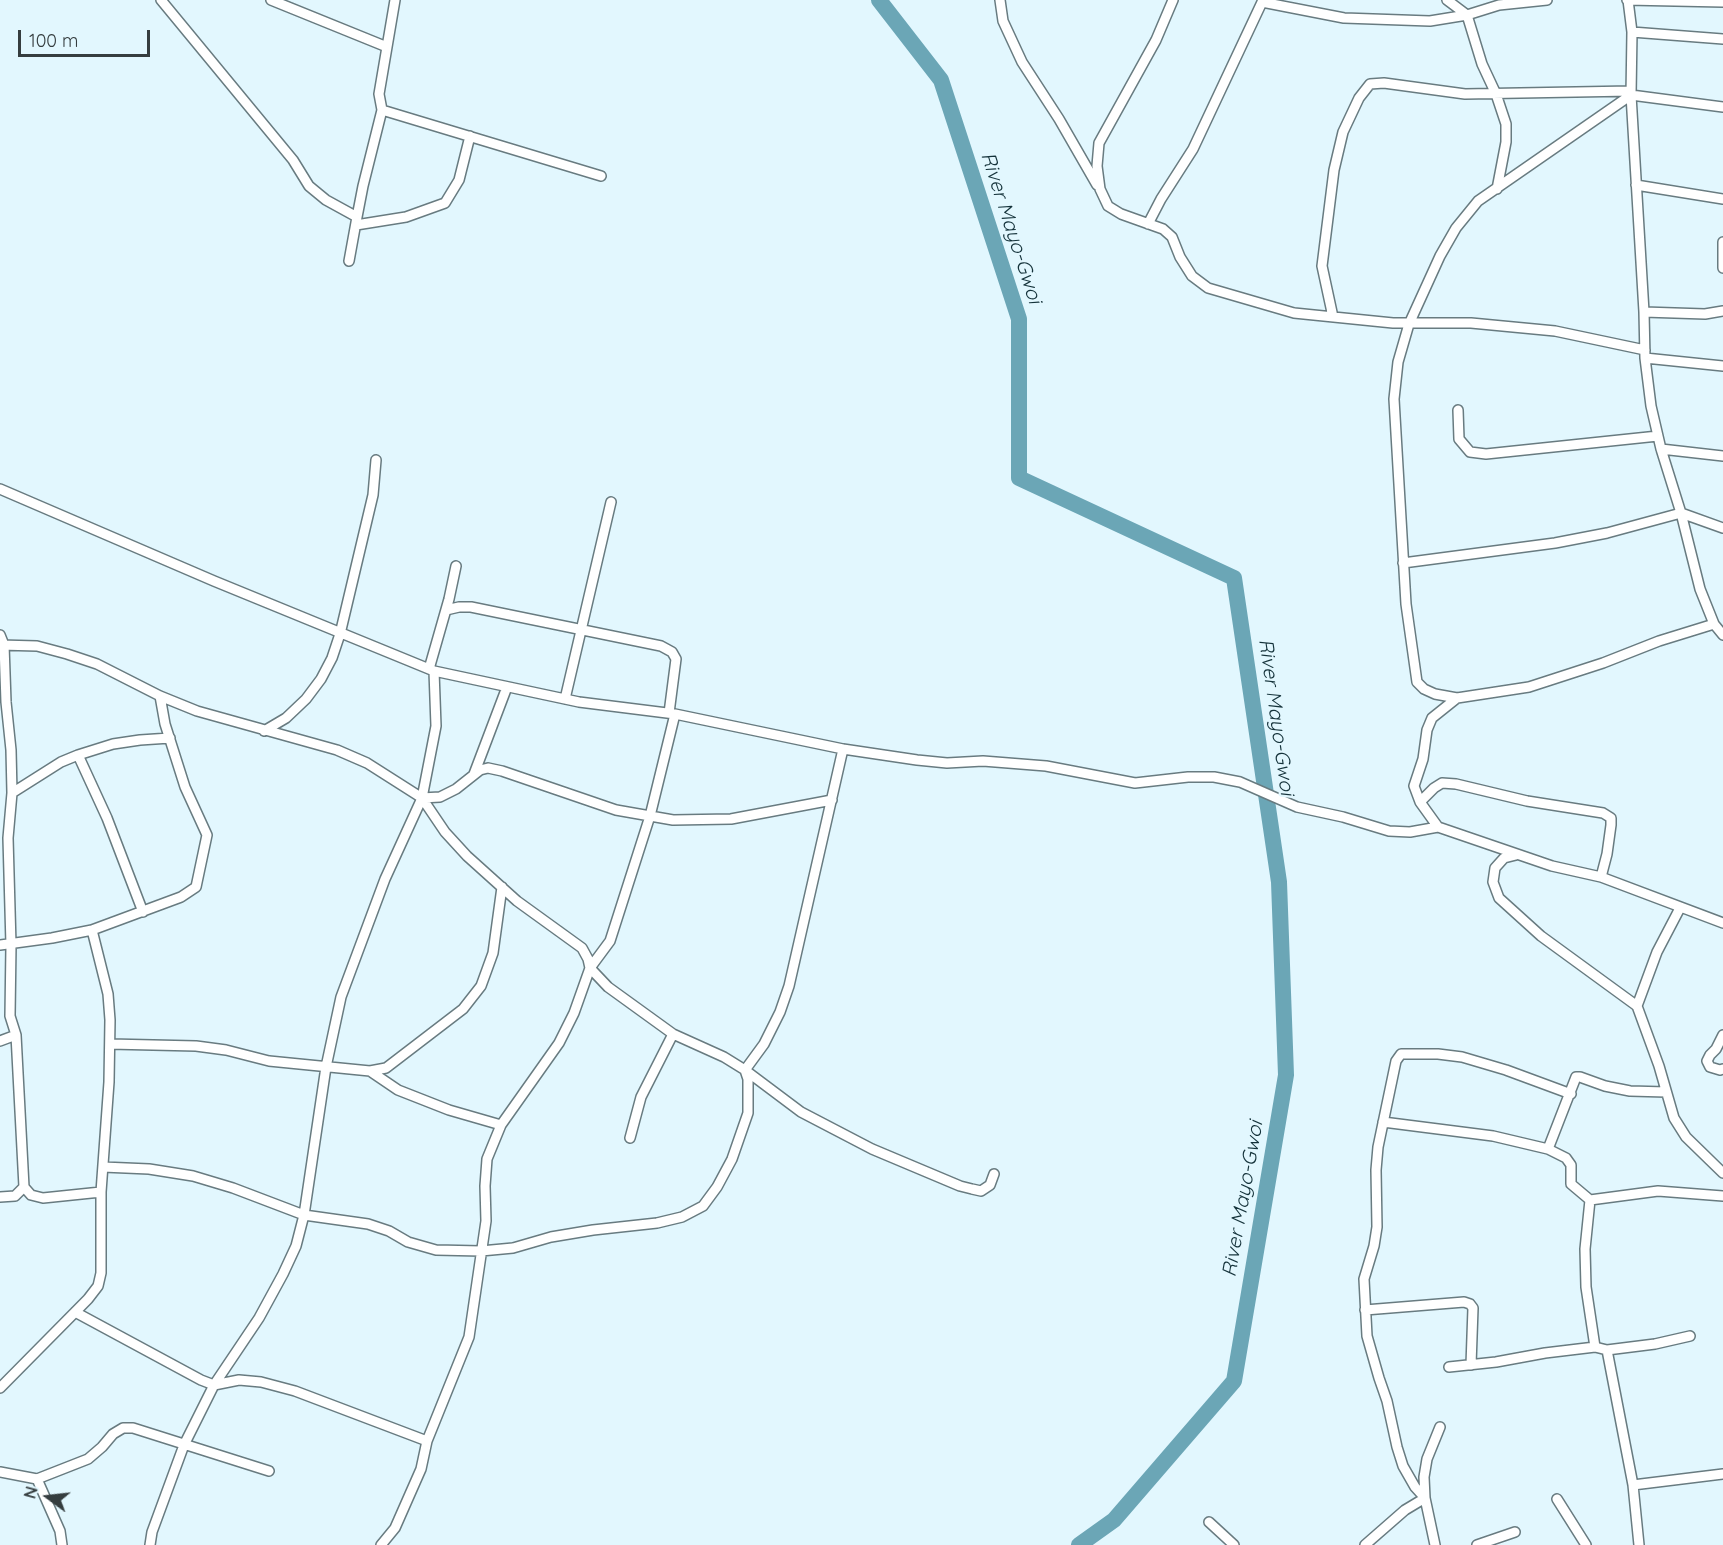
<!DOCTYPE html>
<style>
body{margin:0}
#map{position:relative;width:1723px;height:1545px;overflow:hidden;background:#e2f7fe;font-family:Quicksand,sans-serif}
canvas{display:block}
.north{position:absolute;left:18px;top:1467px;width:60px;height:60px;-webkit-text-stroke:4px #e2f7fe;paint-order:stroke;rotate:285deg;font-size:16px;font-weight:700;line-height:24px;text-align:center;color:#353d3f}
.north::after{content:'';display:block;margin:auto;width:21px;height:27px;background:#353d3f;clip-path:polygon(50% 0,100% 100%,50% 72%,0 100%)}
.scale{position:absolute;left:18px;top:30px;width:132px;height:27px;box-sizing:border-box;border:3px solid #353d3f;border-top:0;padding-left:8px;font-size:18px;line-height:21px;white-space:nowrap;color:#353d3f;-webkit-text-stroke:4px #e2f7fe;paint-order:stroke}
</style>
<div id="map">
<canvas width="1723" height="1545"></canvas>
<div class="north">N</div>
<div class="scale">100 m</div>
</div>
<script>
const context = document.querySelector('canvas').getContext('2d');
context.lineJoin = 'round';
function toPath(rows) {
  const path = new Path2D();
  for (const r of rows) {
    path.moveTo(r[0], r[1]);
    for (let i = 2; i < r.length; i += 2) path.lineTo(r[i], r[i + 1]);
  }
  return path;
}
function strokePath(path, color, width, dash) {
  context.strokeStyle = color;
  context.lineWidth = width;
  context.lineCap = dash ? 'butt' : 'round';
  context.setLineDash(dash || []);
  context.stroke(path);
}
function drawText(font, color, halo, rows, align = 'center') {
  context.font = font + ' Quicksand,sans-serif';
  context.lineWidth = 4.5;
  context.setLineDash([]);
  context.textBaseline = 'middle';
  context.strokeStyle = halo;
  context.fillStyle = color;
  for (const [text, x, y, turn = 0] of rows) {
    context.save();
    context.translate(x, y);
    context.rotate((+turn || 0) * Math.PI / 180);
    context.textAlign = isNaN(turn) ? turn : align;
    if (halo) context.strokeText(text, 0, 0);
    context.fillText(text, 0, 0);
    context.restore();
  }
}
const river = toPath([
 [879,0,941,80,1019,319,1019,478,1234,578,1279,882,1286,1075,1234,1381,1114,1520,1079,1545]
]);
const minor = toPath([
 [161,0,293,160,309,186,326,200,357,217,349,261],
 [271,0,387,47],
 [1000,0,1003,21,1022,62,1059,119,1097,185],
 [1173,0,1156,40,1099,143,1097,166,1100,189,1108,206,1121,214,1163,229,1172,237,1180,257,1192,276,1208,288,1294,313,1393,323,1471,323,1555,331,1645,350],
 [1447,0,1467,15,1482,64,1496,94,1506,124,1506,142,1497,189],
 [1627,0,1723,2],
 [1628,0,1632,32,1631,95,1644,312,1645,358,1651,406,1661,449,1681,513,1700,589,1714,624,1723,635],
 [1262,2,1344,18,1430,21,1467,15,1499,5,1547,0],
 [1632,32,1723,39],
 [382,110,601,176],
 [1636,185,1723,199],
 [357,217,363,186,382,110,379,94,395,0],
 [1148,224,1161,199,1193,149,1263,0],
 [356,225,406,217,445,203,459,180,470,136],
 [1723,242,1723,268],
 [1644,312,1705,314,1723,311],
 [1333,317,1322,266,1334,170,1343,132,1359,98,1370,84,1384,83,1465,94,1631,91],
 [1645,358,1723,366],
 [1458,410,1459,439,1470,452,1486,454,1658,436],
 [1661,449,1723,456],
 [0,489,214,581,434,671,579,702,675,714,843,749,917,760,947,763,983,761,1046,766,1135,783,1188,777,1214,777,1240,782,1297,807,1343,817,1389,831,1410,832,1438,827,1552,866,1601,877,1723,923],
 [1403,563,1555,543,1607,533,1681,513,1723,528],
 [446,610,459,607,471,607,661,646,672,652,676,659,669,713],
 [1714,624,1659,641,1603,663,1529,687,1457,698,1435,694,1424,689,1417,682,1406,604,1394,399,1398,362,1409,324,1440,256,1456,228,1478,201,1631,95,1723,107],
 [0,635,4,645,6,702,11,750,12,793,8,838,11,945,10,1016,16,1035,24,1187,31,1195,43,1198,101,1192],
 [0,645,37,646,67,654,97,664,160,696,197,711,337,750,367,763,422,798,445,832,467,856,517,901,582,948,588,959,590,968,608,987,673,1034,724,1057,745,1070,801,1112,872,1149,960,1186,972,1189,981,1191,990,1185,994,1174],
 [429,669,449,599,456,566],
 [565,699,611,502],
 [264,731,286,718,306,699,321,679,332,658,340,634,373,495,376,460],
 [78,755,107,818,143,912],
 [474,774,507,687],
 [12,793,61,762,78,755,113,744,140,740,170,738],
 [422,798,440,797,456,789,480,770,488,768,502,771,616,810,673,820,731,819,832,800],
 [1420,802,1434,788,1442,783,1456,784,1527,801,1603,813,1611,818,1611,825,1607,854,1601,877],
 [1438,827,1420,802,1414,786,1423,759,1427,730,1432,718,1457,698],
 [1516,855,1504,858,1495,868,1493,882,1499,898,1541,936,1637,1006,1659,1066,1674,1118,1686,1137,1723,1173],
 [0,945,52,938,92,930,181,897,196,887,207,835,185,787,165,724,160,696],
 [1637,1006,1657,952,1680,908],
 [1723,1035,1716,1049,1710,1055,1707,1061,1710,1067,1720,1070,1723,1069],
 [0,1041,16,1035],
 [110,1044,196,1046,226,1050,269,1061,370,1071,386,1068,463,1009,481,986,493,953,502,887],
 [745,1070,764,1044,780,1012,789,986,843,749],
 [370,1071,398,1090,449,1110,501,1125],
 [1383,1122,1493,1136,1548,1149,1566,1158,1571,1165,1571,1184,1590,1200,1658,1191,1723,1196],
 [630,1138,641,1097,673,1034],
 [1548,1149,1576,1077,1580,1077,1605,1086,1630,1091,1666,1092],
 [103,1167,149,1169,193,1176,233,1188,304,1215,368,1224,389,1231,408,1242,436,1250,481,1251,513,1248,551,1237,593,1230,657,1223,682,1217,703,1206,717,1187,732,1159,748,1113,748,1079,745,1070],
 [0,1197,15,1196,24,1187],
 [1590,1200,1585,1249,1586,1287,1595,1347],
 [1365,1310,1464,1302,1470,1304,1473,1308,1471,1365],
 [75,1312,201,1380,214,1385,239,1380,261,1382,295,1391,427,1441],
 [1607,1350,1633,1485,1639,1545],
 [1449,1367,1496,1362,1545,1353,1595,1347,1607,1350,1655,1344,1690,1336],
 [0,1388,88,1299,98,1286,101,1273,101,1192,109,1082,110,1020,108,994,92,930],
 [0,1472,37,1479,88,1459,102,1447,113,1434,123,1428,133,1428,269,1471],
 [37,1479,60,1531,62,1545],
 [1633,1485,1723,1474],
 [1425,1498,1415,1487,1403,1466,1397,1447,1387,1401,1379,1378,1367,1336,1364,1279,1374,1246,1377,1227,1376,1170,1378,1147,1396,1061,1401,1054,1438,1054,1462,1057,1506,1070,1571,1094],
 [1557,1499,1586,1545],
 [1209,1522,1234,1545],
 [150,1545,152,1532,184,1445,214,1385,259,1318,283,1274,296,1246,304,1215,326,1067,341,997,385,879,422,798,436,726,434,671],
 [381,1545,395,1528,421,1469,427,1441,469,1337,486,1221,485,1186,487,1159,501,1125,559,1043,574,1013,590,968,610,941,650,816,675,714],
 [1365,1545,1405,1510,1425,1498],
 [1435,1545,1425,1498,1424,1477,1427,1459,1440,1427],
 [1477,1545,1515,1532]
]);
const waterNames = [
 ["River Mayo-Gwoi",1011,228,72],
 ["River Mayo-Gwoi",1276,717,82],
 ["River Mayo-Gwoi",1243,1199,-80]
];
strokePath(river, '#6ba6b6', 16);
strokePath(minor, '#687b80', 12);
strokePath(minor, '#fff', 9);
drawText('italic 20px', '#14323a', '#e2f7fe', waterNames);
</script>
